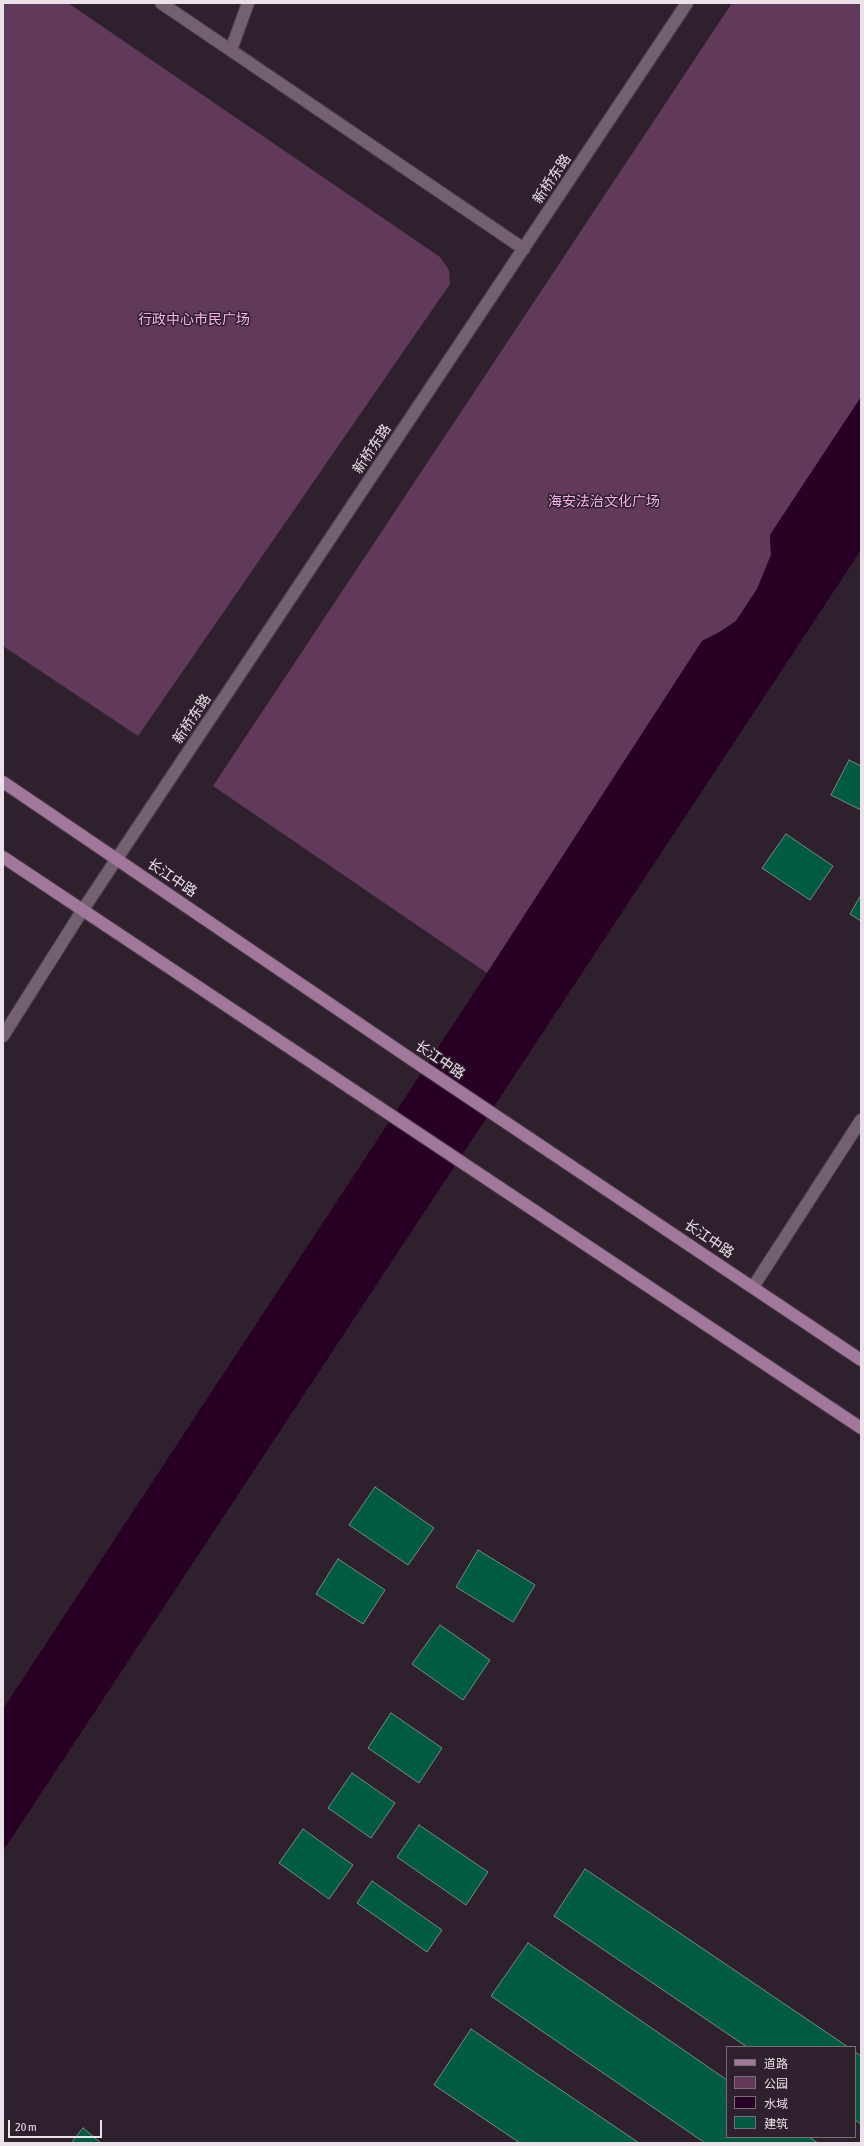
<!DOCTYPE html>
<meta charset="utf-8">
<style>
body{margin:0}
#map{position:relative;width:864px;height:2146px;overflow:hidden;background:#2f202d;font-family:"Asap Condensed","Noto Sans SC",sans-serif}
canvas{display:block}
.frame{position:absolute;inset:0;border:4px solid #ebe1e9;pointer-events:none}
.legend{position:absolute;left:726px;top:2046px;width:130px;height:92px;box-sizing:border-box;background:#2f202d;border:1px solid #7a6d78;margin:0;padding:5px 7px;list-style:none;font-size:12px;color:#ebe1e9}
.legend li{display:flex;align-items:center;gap:8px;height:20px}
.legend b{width:20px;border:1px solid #7a6d78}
.scale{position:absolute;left:8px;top:2120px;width:94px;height:18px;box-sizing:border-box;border:2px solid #ebe1e9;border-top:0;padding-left:5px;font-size:12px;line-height:14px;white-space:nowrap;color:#ebe1e9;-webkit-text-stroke:3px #2f202d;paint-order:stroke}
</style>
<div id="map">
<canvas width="864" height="2146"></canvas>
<div class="frame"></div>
<ul class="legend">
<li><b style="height:5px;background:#a1779b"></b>道路</li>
<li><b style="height:11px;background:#60395b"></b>公园</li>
<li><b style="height:11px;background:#280025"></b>水域</li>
<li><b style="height:11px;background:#005b43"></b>建筑</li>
</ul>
<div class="scale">20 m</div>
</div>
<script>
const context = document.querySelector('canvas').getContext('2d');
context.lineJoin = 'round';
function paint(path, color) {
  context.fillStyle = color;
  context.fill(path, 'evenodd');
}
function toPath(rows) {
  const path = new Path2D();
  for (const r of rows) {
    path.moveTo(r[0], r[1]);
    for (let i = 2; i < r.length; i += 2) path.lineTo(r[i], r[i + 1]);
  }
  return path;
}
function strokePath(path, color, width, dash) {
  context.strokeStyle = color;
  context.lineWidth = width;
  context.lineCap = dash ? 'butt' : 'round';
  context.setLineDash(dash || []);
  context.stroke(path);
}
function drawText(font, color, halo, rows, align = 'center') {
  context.font = font + ' "Asap Condensed","Noto Sans SC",sans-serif';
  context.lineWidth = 3;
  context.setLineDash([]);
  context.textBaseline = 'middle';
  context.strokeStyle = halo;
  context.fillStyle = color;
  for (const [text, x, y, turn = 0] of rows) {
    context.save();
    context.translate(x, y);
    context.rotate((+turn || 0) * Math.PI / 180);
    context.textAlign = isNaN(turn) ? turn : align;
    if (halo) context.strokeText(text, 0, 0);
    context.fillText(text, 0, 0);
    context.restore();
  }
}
const green = toPath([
 [3,3,68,3,440,257,449,270,450,284,138,736,3,646],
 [732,3,861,3,861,397,770,535,771,555,757,589,736,621,718,633,702,641,487,973,213,786]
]);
const water = toPath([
 [861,397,861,550,3,1851,3,1709,487,973,702,641,718,633,736,621,757,589,771,555,770,535]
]);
const building = toPath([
 [849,760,861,766,861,810,831,795,849,760],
 [786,834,833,866,810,900,762,868,786,834],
 [861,895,861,921,850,914,861,895],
 [375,1487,434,1528,408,1565,349,1525,375,1487],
 [478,1550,535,1585,513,1622,456,1587,478,1550],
 [338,1559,385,1590,363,1624,316,1594,338,1559],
 [440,1625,490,1660,463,1700,412,1664,440,1625],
 [391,1713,442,1748,419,1783,368,1748,391,1713],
 [352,1773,395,1803,371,1838,328,1808,352,1773],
 [419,1825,488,1872,466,1905,397,1857,419,1825],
 [303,1829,353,1865,329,1899,279,1863,303,1829],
 [585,1869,848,2047,747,2047,554,1916,585,1869],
 [372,1881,442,1930,427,1952,357,1903,372,1881],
 [528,1943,727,2080,727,2137,809,2137,818,2143,705,2143,491,1996,528,1943],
 [471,2029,639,2143,520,2143,434,2085,471,2029],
 [855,2052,861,2056,861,2124,855,2120,855,2052],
 [83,2128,101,2143,71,2143,83,2128]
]);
const minor = toPath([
 [161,3,524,249],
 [231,50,248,3],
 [3,1036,82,911,687,3],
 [753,1287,861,1120]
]);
const major = toPath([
 [3,782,408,1057,861,1360],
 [3,857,861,1428]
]);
const streetNames = [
 ["新桥东路",552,179,-56],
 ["新桥东路",372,449,-56],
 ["新桥东路",192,719,-56],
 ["长江中路",172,878,34],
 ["长江中路",440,1060,34],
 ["长江中路",709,1239,34]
];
const parkNames = [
 ["行政中心市民广场",194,320],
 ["海安法治文化广场",604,502]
];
paint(green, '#60395b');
paint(water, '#280025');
paint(building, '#005b43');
strokePath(building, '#748d82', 1);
strokePath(minor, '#4a3d48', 14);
strokePath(major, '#4a3d48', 14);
strokePath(minor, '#736170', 12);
strokePath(major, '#a1779b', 12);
drawText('14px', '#ebe1e9', '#2f202d', streetNames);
drawText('14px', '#f7b2ed', '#2f202d', parkNames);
</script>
